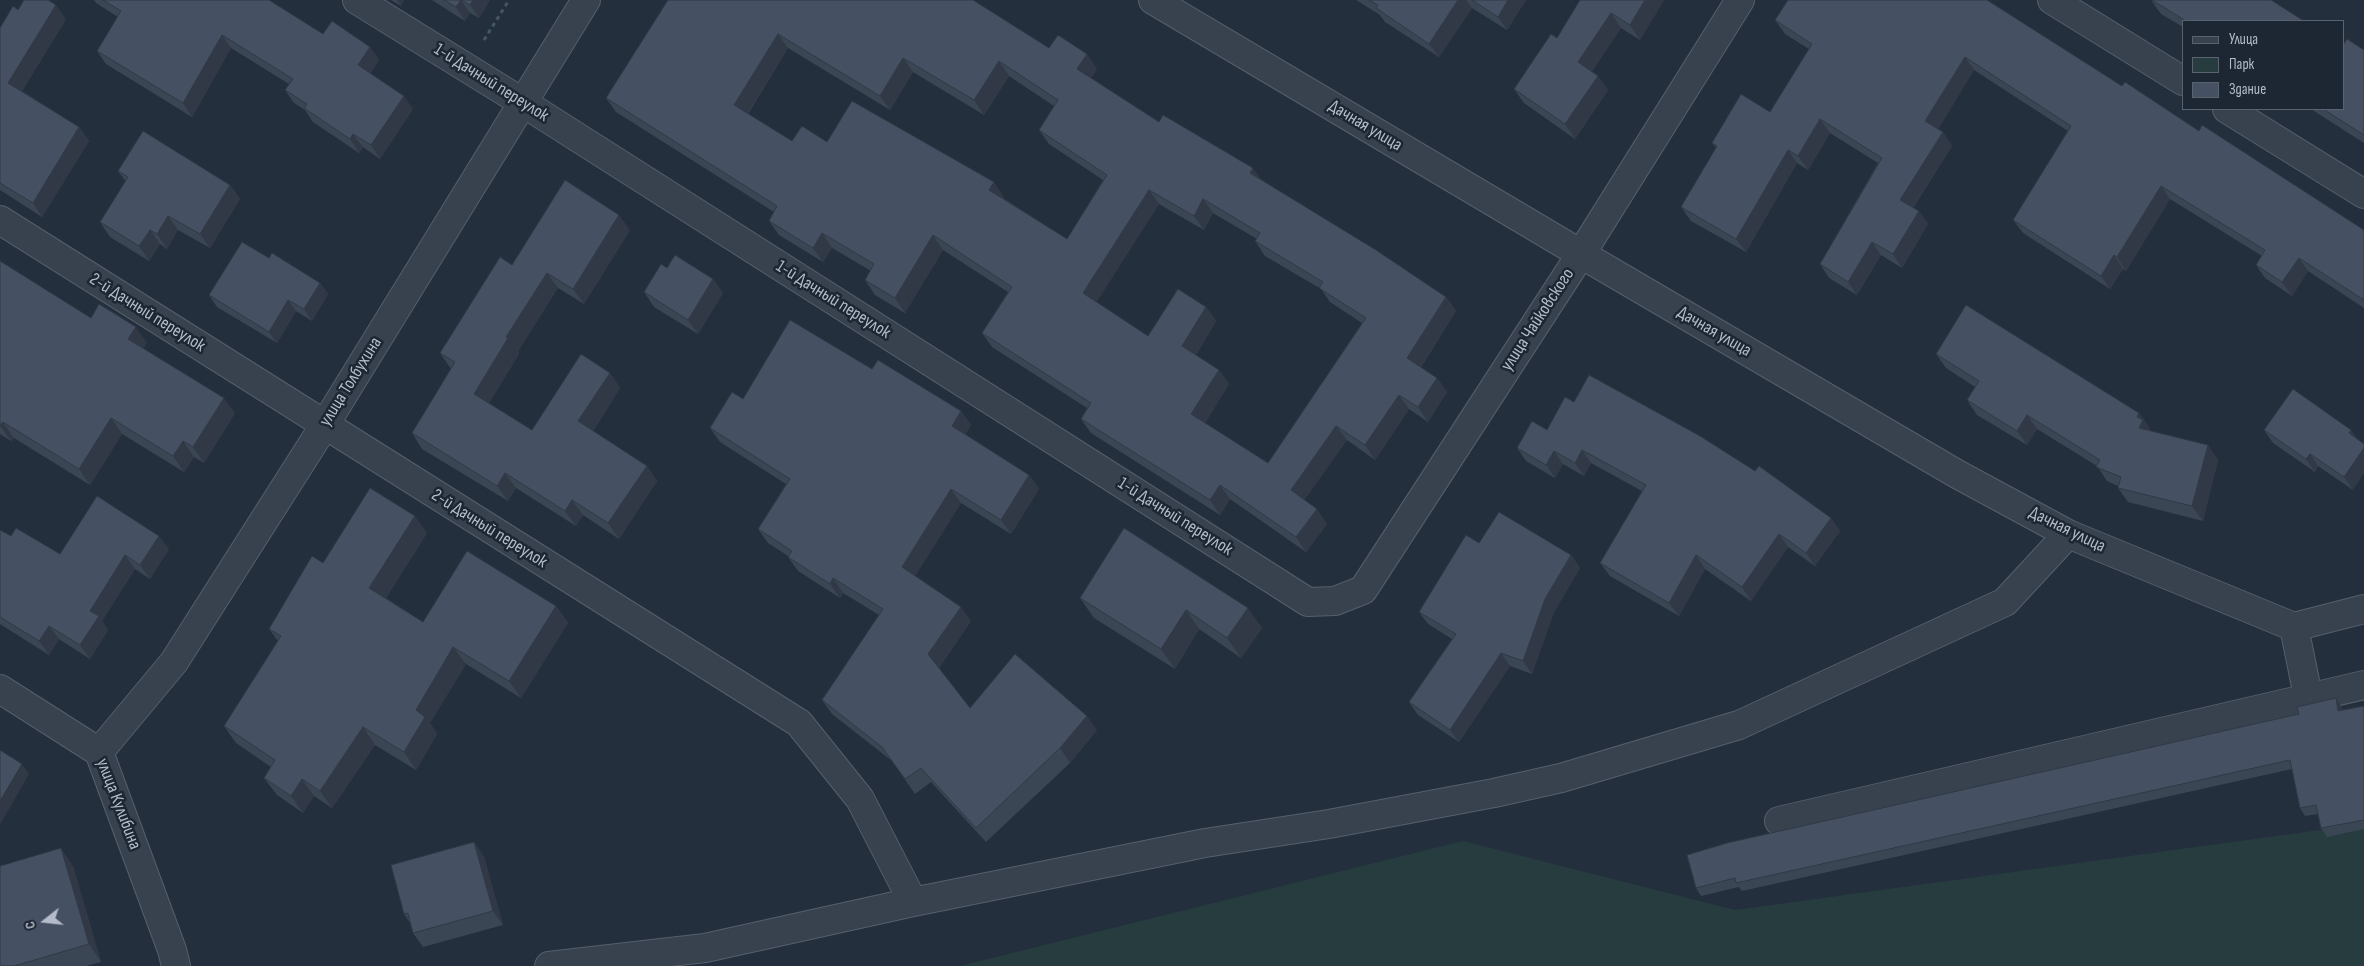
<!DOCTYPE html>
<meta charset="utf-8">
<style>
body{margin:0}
#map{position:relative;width:2364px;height:966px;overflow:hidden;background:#242f3e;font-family:"Sofia Sans Condensed",sans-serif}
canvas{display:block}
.legend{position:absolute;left:2182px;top:20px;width:162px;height:90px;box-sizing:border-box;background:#1d2633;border:1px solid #59626f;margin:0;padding:6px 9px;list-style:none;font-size:15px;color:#b4bcc9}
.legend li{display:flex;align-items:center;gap:10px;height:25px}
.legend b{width:25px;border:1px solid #59626f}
.north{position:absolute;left:20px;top:896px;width:50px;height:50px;-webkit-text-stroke:4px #1d2633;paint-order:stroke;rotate:254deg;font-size:14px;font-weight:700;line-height:20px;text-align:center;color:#b4bcc9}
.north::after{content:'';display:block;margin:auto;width:18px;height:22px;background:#b4bcc9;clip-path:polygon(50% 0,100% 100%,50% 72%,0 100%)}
</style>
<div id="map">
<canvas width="2364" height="966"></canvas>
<ul class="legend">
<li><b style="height:6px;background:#38414e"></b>Улица</li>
<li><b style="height:14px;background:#263c3f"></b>Парк</li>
<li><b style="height:14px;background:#455162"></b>Здание</li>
</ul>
<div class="north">С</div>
</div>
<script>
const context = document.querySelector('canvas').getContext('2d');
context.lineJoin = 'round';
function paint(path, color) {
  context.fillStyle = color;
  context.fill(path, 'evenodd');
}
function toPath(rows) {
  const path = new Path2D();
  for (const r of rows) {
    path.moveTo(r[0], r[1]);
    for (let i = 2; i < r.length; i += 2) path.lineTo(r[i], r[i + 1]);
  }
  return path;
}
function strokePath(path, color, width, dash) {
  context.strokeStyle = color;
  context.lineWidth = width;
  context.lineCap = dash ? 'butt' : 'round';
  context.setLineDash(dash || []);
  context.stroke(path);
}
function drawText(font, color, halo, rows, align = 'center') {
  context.font = font + ' "Sofia Sans Condensed",sans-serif';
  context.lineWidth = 5;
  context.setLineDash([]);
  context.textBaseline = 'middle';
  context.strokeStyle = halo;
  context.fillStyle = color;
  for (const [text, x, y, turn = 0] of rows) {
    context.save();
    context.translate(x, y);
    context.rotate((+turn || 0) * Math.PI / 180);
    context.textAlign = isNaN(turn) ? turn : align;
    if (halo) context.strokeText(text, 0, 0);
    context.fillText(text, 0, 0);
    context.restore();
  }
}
const green = toPath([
 [2364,824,2364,966,960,966,1463,841,1735,910]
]);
const path = toPath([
 [484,40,509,0]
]);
const minor = toPath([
 [357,0,522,102,1308,602,1335,601,1363,590,1581,254,1740,0],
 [1153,0,1581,254,1957,474,2068,534,2294,627],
 [2052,0,2183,81],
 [2227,109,2364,194],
 [0,220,799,723,860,799,913,902],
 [2294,627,2364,609],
 [2294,627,2308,696],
 [0,689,99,752,172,950,176,966],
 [99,752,174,662,324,426,586,0],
 [1779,821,2364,685],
 [549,966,705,948,913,902,1205,843,1329,824,1494,793,1561,778,1739,725,2005,602,2068,534]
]);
const wall = toPath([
 [94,0,269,0,323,34,370,47,379,60,370,74,413,109,380,159,363,147,359,153,313,122,305,110,294,103,285,90,289,84,231,48,192,117,106,64,97,51,118,17,96,3],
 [391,0,404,0,401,6],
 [432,0,490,0,479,18,470,13,465,21],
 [668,0,1049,48,1097,69,1091,78,1159,122,1261,180,1446,297,1456,311,1421,367,1437,378,1447,392,1428,422,1409,409,1375,460,1347,440,1304,500,1327,524,1306,552,1230,499,1220,515,1091,433,1081,419,1087,408,992,347,982,333,1008,292,943,250,905,313,875,295,865,280,871,271,832,248,823,262,779,235,769,221,774,212,616,112,606,98],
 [788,48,890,110,913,72,984,115,1009,76,1054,106,1039,130,1049,144,1103,180,1067,239,1003,198,1004,197,827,142,792,141,748,114],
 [1159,204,1204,230,1213,213,1257,239,1255,241,1265,256,1321,289,1330,302,1362,323,1268,463,1205,423,1229,384,1219,370,1196,355,1216,321,1206,307,1148,336,1096,302],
 [1356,0,1526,0,1507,30,1472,8,1439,57,1385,22,1380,15],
 [1580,0,1664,0,1640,40,1621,28,1592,71,1598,76,1608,90,1575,139,1524,103,1514,89,1557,38],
 [2151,0,2304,21,2183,21,2183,27,2161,14],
 [18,10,66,19,22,91,79,127,89,141,42,217,0,190,0,28],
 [1775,20,2122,86,2199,131,2364,230,2364,308,2308,271,2292,296,2265,278,2256,265,2262,256,2170,199,2126,271,2123,269,2110,289,2023,233,2013,220,2068,131,1974,70,1938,129,1943,132,1952,146,1913,208,1919,211,1928,224,1902,268,1881,255,1857,295,1829,278,1820,264,1878,163,1830,133,1808,170,1797,163,1746,252,1691,221,1681,207,1716,148,1712,143,1770,112,1809,49,1785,34],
 [2364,50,2364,143,2311,109,2343,109],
 [118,171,230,185,240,199,210,248,178,230,167,249,160,244,149,261,110,237,100,222,126,182],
 [630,230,584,304,558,288,518,351,519,354,489,403,532,430,610,373,620,388,593,431,647,466,657,481,619,539,583,515,576,526,516,488,508,501,422,449,412,433,451,369,440,353,512,265],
 [269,258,320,283,328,294,312,321,296,311,277,343,217,307,209,295],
 [0,261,91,318,147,343,143,348,235,413,204,463,194,457,184,472,122,434,90,485,14,438,11,441,0,434],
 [667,268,713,279,723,293,698,334,654,307,644,292],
 [1936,354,2139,413,2149,427,2149,429,2150,431,2218,460,2203,521,2128,502,2118,488,2118,486,2107,481,2097,466,2037,429,2027,445,1977,415,1967,400,1975,387,1946,368],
 [743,399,961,411,971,425,965,434,1029,475,1039,489,1011,534,961,503,915,576,971,621,939,668,970,708,1097,730,1070,763,986,842,931,782,915,794,892,761,832,714,822,700,879,615,843,593,840,598,798,571,788,557,788,556,768,543,758,529,786,484,720,442,710,428],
 [1574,402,1755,471,1831,518,1840,531,1815,566,1788,547,1751,601,1705,569,1679,616,1610,576,1600,563,1642,491,1591,463,1584,476,1563,464,1555,478,1526,461,1517,448,1547,430],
 [2264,430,2351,430,2358,440,2353,490,2318,466,2315,472,2273,443],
 [1124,528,1262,628,1241,658,1199,629,1175,669,1094,618,1080,598],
 [0,530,11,536,60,554,169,549,150,579,135,569,102,621,108,630,90,659,59,639,49,655,0,624],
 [427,533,386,598,423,622,556,606,568,623,521,698,466,664,430,723,437,734,416,770,375,745,332,808,314,796,303,813,277,795,264,778,271,767,236,743,224,726,278,641,269,629,323,563],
 [1479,543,1571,555,1580,568,1554,612,1532,674,1510,666,1459,742,1418,715,1409,702,1452,639,1428,624,1419,612],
 [2341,706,2342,710,2364,706,2364,829,2327,837,2321,828,2318,814,2305,816,2300,808,2292,769,1742,891,1739,887,1701,896,1696,888],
 [474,842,484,857,503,925,423,947,413,933,410,923,404,914],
 [73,866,101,962,86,966,0,966]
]);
const shadedWall = toPath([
 [397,0,404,0,401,6],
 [461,0,470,13,465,21,456,7],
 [473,0,490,0,479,18,470,5],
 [1458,0,1466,0,1472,8,1439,57,1429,44],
 [1508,0,1526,0,1507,30,1498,17],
 [1645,0,1664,0,1640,40,1630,25],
 [56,5,66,19,18,97,8,83],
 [1611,13,1621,28,1588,76,1578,62],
 [778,34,788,48,744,119,734,105],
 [222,35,231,48,192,117,183,103],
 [370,47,379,60,367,79,358,65],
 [1087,54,1097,69,1087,83,1077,69],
 [1965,57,1974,70,1934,135,1925,121],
 [903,58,913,72,890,110,880,96],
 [999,61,1009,76,984,115,974,100],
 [1598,76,1608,90,1575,139,1565,124],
 [404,96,413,109,380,159,371,145],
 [1820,119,1830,133,1808,170,1798,156],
 [79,127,89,141,42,217,33,203],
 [1943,132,1952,146,1909,213,1900,200],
 [353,134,363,147,359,153,350,139],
 [1788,150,1797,163,1746,252,1736,239],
 [1253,168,1263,182,1250,173],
 [994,182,1004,197,999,204,989,190],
 [230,185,240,199,210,248,200,234],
 [2161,186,2170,199,2126,271,2117,257],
 [1149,190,1159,204,1093,308,1083,293],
 [1203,199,1213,213,1204,230,1194,216],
 [1919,211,1928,224,1902,268,1893,254],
 [619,215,630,230,584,304,573,289],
 [168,216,178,230,167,249,157,234],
 [150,230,160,244,149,261,139,246],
 [822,233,832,248,823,262,813,248],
 [933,235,943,250,905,313,895,298],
 [1872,242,1881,255,1857,295,1848,282],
 [2114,255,2123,269,2110,289,2101,276],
 [2299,258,2308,271,2292,296,2282,282],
 [547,273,558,288,518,351,519,354,485,409,474,394,506,337],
 [713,279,723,293,698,334,688,320],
 [320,283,328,294,312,321,304,309],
 [1446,297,1456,311,1417,372,1407,358],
 [288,300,296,311,277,343,269,332],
 [1206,307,1216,321,1193,360,1182,346],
 [136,327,147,343,139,355,128,339],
 [1219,370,1229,384,1201,429,1191,414],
 [610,373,620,388,589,436,578,421],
 [1437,378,1447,392,1428,422,1418,407],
 [1399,395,1409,409,1375,460,1365,445],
 [224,398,235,413,204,463,193,447],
 [961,411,971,425,962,440,952,426],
 [2139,413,2149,427,2149,429,2153,435,2139,428,2137,417],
 [2027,415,2037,429,2027,445,2017,431],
 [111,418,122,434,90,485,79,469],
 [3,422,14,438,11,441,0,426],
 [1336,426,1347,440,1301,505,1291,490],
 [2351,430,2360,442,2349,433],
 [183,441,194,457,184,472,173,456],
 [2208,445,2218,460,2203,521,2192,506],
 [2364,448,2364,473,2353,490,2344,477],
 [1582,450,1591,463,1584,476,1575,463],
 [1554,451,1563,464,1555,478,1546,465],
 [2310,454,2318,466,2315,472,2306,459],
 [647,466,657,481,619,539,608,523],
 [505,473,516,488,508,501,497,486],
 [1029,475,1039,489,1011,534,1001,520],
 [1220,485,1230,499,1220,515,1210,500],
 [951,489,961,503,912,581,902,567],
 [572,500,583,515,576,526,565,511],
 [1317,509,1327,524,1306,552,1296,537],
 [415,516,427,533,381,605,369,588],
 [1831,518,1840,531,1815,566,1806,553],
 [1779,534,1788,547,1751,601,1742,587],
 [159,536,169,549,150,579,140,565],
 [125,555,135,569,102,621,108,630,90,659,80,645,90,611],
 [1571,555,1580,568,1554,612,1532,674,1523,661,1545,599],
 [1696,555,1705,569,1679,616,1669,603],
 [833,578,843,593,840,598,830,584],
 [556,606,568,623,521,698,509,681],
 [961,607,971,621,938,669,928,654],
 [1248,608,1262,628,1241,658,1227,638],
 [1186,610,1199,629,1175,669,1161,649],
 [49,626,59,639,49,655,39,641],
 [453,647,466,664,430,723,437,734,416,770,404,752,416,710],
 [1501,653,1510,666,1459,742,1450,730],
 [2336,698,2341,706,2344,719,2338,711],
 [1087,716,1097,730,1070,763,1060,748],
 [363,727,375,745,332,808,320,791],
 [22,764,29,774,0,825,0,801],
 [302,779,314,796,303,813,291,796],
 [474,842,484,857,503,925,493,911],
 [61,848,73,866,101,962,89,944]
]);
const building = toPath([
 [24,0,48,0,56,5,8,83,79,127,33,203,0,183,0,28,13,6,18,10,24,0],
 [103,0,269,0,323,34,332,21,370,47,358,65,404,96,371,145,353,134,350,139,304,108,307,104,285,90,293,79,222,35,183,103,97,51,121,11,103,0],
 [444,0,461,0,456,7,444,0],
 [461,0,473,0,470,5,461,0],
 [668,0,973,0,1049,48,1058,35,1087,54,1077,69,1159,122,1163,115,1253,168,1250,173,1376,250,1446,297,1407,358,1437,378,1418,407,1399,395,1365,445,1336,426,1291,490,1317,509,1296,537,1220,485,1210,500,1081,419,1091,403,982,333,1012,287,933,235,895,298,865,280,874,264,822,233,813,248,769,221,777,206,606,98,668,0],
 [778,34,880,96,903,58,974,100,999,61,1058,100,1039,130,1107,175,1067,239,989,190,994,182,852,101,827,142,802,126,792,141,734,105,778,34],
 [1149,190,1194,216,1203,199,1260,233,1255,241,1323,282,1319,288,1366,318,1268,463,1191,414,1219,370,1182,346,1206,307,1178,289,1148,336,1083,293,1149,190],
 [1369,0,1458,0,1429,44,1376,8,1378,5,1369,0],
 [1472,0,1508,0,1498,17,1472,0],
 [1580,0,1645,0,1630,25,1611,13,1578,62,1598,76,1565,124,1514,89,1551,34,1557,38,1580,0],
 [1788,0,1987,0,2122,86,2125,82,2199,131,2202,125,2364,230,2364,300,2299,258,2282,282,2256,265,2265,250,2161,186,2117,257,2114,255,2101,276,2013,220,2071,126,1965,57,1925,121,1943,132,1900,200,1919,211,1893,254,1872,242,1848,282,1820,264,1882,158,1820,119,1798,156,1788,150,1736,239,1681,207,1717,146,1712,143,1741,94,1770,112,1812,44,1775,20,1788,0],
 [2152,0,2271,0,2304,21,2186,21,2152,0],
 [2347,39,2364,50,2364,135,2323,109,2343,109,2343,45,2347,39],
 [143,131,230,185,200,234,168,216,157,234,150,230,139,246,100,222,128,177,118,171,143,131],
 [565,180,619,215,573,289,547,273,506,337,508,338,474,394,532,430,581,354,610,373,578,421,647,466,608,523,572,500,565,511,505,473,497,486,412,433,455,362,440,353,500,257,512,265,565,180],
 [242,242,269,258,272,253,320,283,304,309,288,300,269,332,209,295,242,242],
 [675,255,713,279,688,320,644,292,661,264,667,268,675,255],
 [0,261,91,318,99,304,136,327,128,339,224,398,193,447,183,441,173,456,111,418,79,469,3,422,0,425,0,261],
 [1966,305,2139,413,2137,417,2143,420,2139,428,2208,445,2192,506,2118,488,2121,477,2096,467,2100,460,2027,415,2017,431,1967,400,1979,381,1936,354,1966,305],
 [790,320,872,369,878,360,961,411,952,426,1029,475,1001,520,951,489,902,567,961,607,928,654,970,708,1015,654,1087,716,1060,748,976,828,921,768,905,779,882,747,822,700,883,609,833,578,830,584,788,557,792,551,758,529,790,479,710,428,732,392,743,399,790,320],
 [1589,375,1700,436,1755,471,1759,466,1831,518,1806,553,1779,534,1742,587,1696,555,1669,603,1600,563,1646,485,1582,450,1575,463,1554,451,1546,465,1517,448,1532,421,1547,430,1565,397,1574,402,1589,375],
 [2293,389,2351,430,2349,433,2364,444,2364,448,2344,477,2310,454,2306,459,2264,430,2293,389],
 [370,488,415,516,369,588,423,622,467,551,556,606,509,681,453,647,416,710,425,717,404,752,363,727,320,791,302,779,291,796,264,778,275,760,224,726,281,636,269,629,312,556,323,563,370,488],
 [97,496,159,536,140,565,125,555,90,611,99,616,80,645,49,626,39,641,0,617,0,530,11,536,16,528,60,554,97,496],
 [1499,512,1571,555,1545,599,1523,661,1501,653,1450,730,1409,702,1456,634,1419,612,1466,535,1479,543,1499,512],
 [1124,528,1248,608,1227,638,1186,610,1161,649,1080,598,1124,528],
 [2336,698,2338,711,2364,706,2364,820,2321,828,2316,805,2300,808,2290,760,1736,883,1735,878,1696,888,1687,855,1727,843,2299,714,2297,707,2336,698],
 [0,750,22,764,0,801,0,750],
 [474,842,493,911,413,933,408,913,404,914,391,865,474,842],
 [61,848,89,944,14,966,0,966,0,866,61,848]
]);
const streetNames = [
 ["1-й Дачный переулок",491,83,32],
 ["Дачная улица",1365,126,31],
 ["1-й Дачный переулок",833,300,32],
 ["2-й Дачный переулок",147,313,32],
 ["улица Чайковского",1538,320,-57],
 ["Дачная улица",1714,332,30],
 ["улица Толбухина",351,382,-58],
 ["1-й Дачный переулок",1175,517,32],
 ["2-й Дачный переулок",489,529,32],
 ["Дачная улица",2067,530,26],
 ["улица Кулибина",118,804,69]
];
paint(green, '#263c3f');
strokePath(minor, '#565f6c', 30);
strokePath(path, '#44595c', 3, [4, 4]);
strokePath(minor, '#38414e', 28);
paint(wall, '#3b4654');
paint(shadedWall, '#303945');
paint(building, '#455162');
strokePath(building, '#303945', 1);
drawText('18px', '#b4bcc9', '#1d2633', streetNames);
</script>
